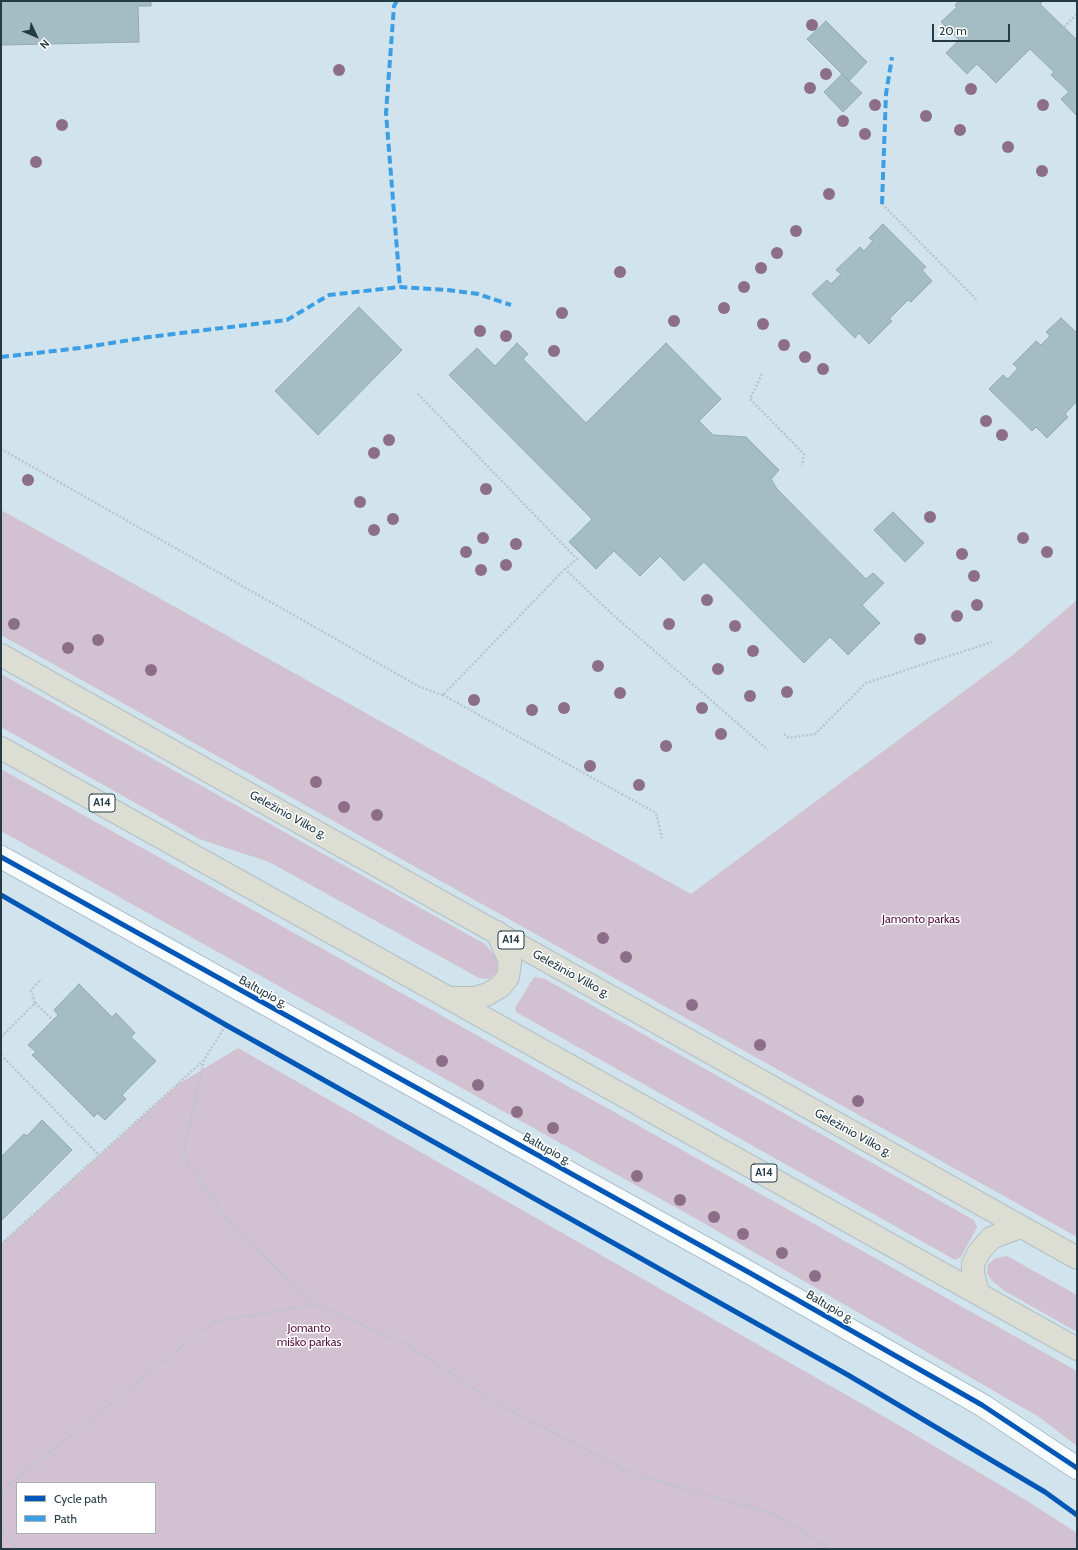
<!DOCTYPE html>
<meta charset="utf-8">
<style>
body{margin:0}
#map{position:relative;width:1078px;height:1550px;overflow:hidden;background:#d1e4ed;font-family:Cabin,sans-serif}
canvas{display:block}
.frame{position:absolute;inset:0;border:2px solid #243b46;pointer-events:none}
.legend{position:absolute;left:16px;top:1482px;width:140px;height:52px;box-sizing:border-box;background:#fff;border:1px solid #a7b1b5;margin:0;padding:5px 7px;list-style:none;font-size:12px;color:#243b46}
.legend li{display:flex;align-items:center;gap:8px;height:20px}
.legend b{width:20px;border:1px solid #a7b1b5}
.north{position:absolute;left:16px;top:16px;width:40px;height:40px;-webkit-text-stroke:3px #fff;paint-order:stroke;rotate:134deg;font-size:11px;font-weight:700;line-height:16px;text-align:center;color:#243b46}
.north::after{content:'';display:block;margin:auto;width:14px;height:18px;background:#243b46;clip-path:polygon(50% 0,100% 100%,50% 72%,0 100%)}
.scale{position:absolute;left:932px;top:24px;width:78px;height:18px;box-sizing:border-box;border:2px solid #243b46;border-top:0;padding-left:5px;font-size:12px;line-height:14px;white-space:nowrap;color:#243b46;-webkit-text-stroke:3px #fff;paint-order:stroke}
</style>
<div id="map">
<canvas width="1078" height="1550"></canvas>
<div class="frame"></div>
<ul class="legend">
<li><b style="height:5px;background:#0057b8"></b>Cycle path</li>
<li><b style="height:5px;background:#3c9ee4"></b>Path</li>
</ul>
<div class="north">N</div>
<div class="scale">20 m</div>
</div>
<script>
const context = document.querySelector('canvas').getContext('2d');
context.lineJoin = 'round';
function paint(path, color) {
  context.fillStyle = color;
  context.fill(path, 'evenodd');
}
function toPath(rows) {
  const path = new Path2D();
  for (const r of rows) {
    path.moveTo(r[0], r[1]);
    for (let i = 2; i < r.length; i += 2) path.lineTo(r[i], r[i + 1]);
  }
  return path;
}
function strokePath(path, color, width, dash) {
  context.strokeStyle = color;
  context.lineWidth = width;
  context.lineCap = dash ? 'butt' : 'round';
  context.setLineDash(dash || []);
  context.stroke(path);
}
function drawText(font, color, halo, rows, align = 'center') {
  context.font = font + ' Cabin,sans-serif';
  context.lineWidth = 3;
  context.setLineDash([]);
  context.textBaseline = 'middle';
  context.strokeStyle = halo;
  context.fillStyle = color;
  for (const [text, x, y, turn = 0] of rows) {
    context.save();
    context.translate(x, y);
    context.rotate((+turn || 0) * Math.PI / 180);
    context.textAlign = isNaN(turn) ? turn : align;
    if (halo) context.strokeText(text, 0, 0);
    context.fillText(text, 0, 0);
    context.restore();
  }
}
const green = toPath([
 [1,510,691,894,1014,654,1077,600,1077,1237,1,635],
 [1,674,485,944,498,959,497,972,489,979,479,978,269,862,199,839,1,727],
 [1,769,1077,1371,1077,1446,1039,1417,700,1221,1,831],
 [534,977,545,979,974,1220,977,1227,961,1257,955,1260,516,1012,515,1008],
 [238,1048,878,1413,1024,1499,1077,1533,1077,1549,1,1549,1,1244,177,1085],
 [17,1483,155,1483,155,1533,17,1533],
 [1007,1256,1077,1295,1077,1332,1003,1290,991,1280,987,1273,988,1264,996,1258]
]);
const building = toPath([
 [1,1,151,1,151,6,138,6,139,42,1,45,1,1],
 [959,1,1043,1,1040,4,1077,40,1077,116,1061,99,1069,92,1051,75,1054,72,1030,49,996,83,977,64,967,74,946,53,959,40,941,22,957,7,955,5,959,1],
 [826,21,867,62,849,81,807,39,826,21],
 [842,74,862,93,843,112,824,92,842,74],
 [883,224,926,267,922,270,932,281,911,302,908,300,889,319,892,321,869,344,859,333,855,338,812,294,827,280,831,284,841,274,836,270,860,247,864,251,873,241,869,238,883,224],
 [359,307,402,350,318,435,275,391,359,307],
 [1061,318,1077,333,1077,401,1065,414,1068,417,1047,438,1036,427,1032,431,989,389,1003,375,1008,379,1018,368,1013,364,1036,341,1041,345,1050,336,1046,332,1061,318],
 [517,343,528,354,523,359,586,423,666,343,721,399,699,421,713,435,746,437,779,470,771,479,777,489,866,579,873,573,884,583,862,605,880,623,848,655,830,637,804,663,704,562,684,581,660,556,640,576,614,551,596,569,569,542,592,519,449,375,477,348,495,366,517,343],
 [893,512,924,543,905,562,874,530,893,512],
 [79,984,112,1017,116,1013,135,1033,131,1037,156,1061,122,1095,126,1099,105,1120,97,1113,94,1117,32,1055,36,1052,28,1045,58,1015,54,1010,79,984],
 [42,1120,72,1150,1,1221,1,1157,24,1134,27,1136,42,1120]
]);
const path = toPath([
 [1064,27,1077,14],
 [882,204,977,300],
 [762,374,750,399,804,454,802,466],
 [418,394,577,559,565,569,611,613,768,750],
 [1,449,420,687,443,695,565,569],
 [443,695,656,813,662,838],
 [784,734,789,738,815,734,866,683,992,642],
 [35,1003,53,1020],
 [1,1037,35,1003,31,990,41,979],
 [1,1055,99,1155],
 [204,1060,183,1156,236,1231,314,1303],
 [1,1244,204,1060,226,1025],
 [1,1491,213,1322,315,1304,408,1345,498,1404,633,1474,774,1514,830,1549],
 [1,1530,16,1549]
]);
const tertiary = toPath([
 [1,857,750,1273,982,1405,1077,1468]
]);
const trunk = toPath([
 [1,655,1077,1258],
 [1,748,1077,1349],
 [450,998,475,998,488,994,501,986,508,977,510,962,497,932],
 [978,1293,973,1273,973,1264,979,1252,991,1238,1020,1227]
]);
const quiet = toPath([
 [397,1,394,6,386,113,400,287],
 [882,204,886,94,892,57],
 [1,357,80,348,149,337,287,320,329,295,400,287,448,290,478,294,511,305]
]);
const cycleway = toPath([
 [1,857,750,1273,982,1405,1077,1468],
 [1,895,226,1025,848,1375,1045,1492,1077,1515]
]);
const trees = [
 [812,25],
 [339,70],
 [826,74],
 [810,88],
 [971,89],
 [875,105],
 [1043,105],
 [926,116],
 [843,121],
 [62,125],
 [960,130],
 [865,134],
 [1008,147],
 [36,162],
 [1042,171],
 [829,194],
 [796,231],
 [777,253],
 [761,268],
 [620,272],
 [744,287],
 [724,308],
 [562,313],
 [674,321],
 [763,324],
 [480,331],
 [506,336],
 [784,345],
 [554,351],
 [805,357],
 [823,369],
 [986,421],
 [1002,435],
 [389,440],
 [374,453],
 [28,480],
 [486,489],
 [360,502],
 [930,517],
 [393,519],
 [374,530],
 [483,538],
 [1023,538],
 [516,544],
 [466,552],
 [1047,552],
 [962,554],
 [506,565],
 [481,570],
 [974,576],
 [707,600],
 [977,605],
 [957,616],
 [14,624],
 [669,624],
 [735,626],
 [920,639],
 [98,640],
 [68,648],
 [753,651],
 [598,666],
 [718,669],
 [151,670],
 [787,692],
 [620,693],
 [750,696],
 [474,700],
 [564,708],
 [702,708],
 [532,710],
 [721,734],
 [666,746],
 [590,766],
 [316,782],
 [639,785],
 [344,807],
 [377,815],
 [603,938],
 [626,957],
 [692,1005],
 [760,1045],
 [442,1061],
 [478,1085],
 [858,1101],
 [517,1112],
 [553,1128],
 [637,1176],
 [680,1200],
 [714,1217],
 [743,1234],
 [782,1253],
 [815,1276]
];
const shields = [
 [102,803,26],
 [511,940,26],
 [764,1173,26]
];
const shieldNames = [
 ["A14",102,803],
 ["A14",511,940],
 ["A14",764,1173]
];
const streetNames = [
 ["Geležinio Vilko g.",288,815,29],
 ["Geležinio Vilko g.",571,974,29],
 ["Baltupio g.",263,992,29],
 ["Geležinio Vilko g.",853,1133,29],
 ["Baltupio g.",547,1149,29],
 ["Baltupio g.",830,1307,30]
];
const parkNames = [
 ["Jamonto parkas",921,919],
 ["Jomanto",309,1328],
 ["miško parkas",309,1342]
];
paint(green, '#d2c1d1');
paint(building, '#a4bcc3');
strokePath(building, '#94a9af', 1);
strokePath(tertiary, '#adc0ca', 24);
strokePath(trunk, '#b3bfc5', 24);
strokePath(path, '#bbc4c8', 2.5, [2, 2]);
strokePath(tertiary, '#f8fbfc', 22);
strokePath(trunk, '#dcded4', 22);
strokePath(quiet, '#3c9ee4', 4, [8, 4]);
strokePath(cycleway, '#0057b8', 5);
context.fillStyle = '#8d6e89';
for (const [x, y] of trees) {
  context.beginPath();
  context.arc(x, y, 6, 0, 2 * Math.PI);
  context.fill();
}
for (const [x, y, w] of shields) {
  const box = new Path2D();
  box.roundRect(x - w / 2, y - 9, w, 18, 3);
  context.fillStyle = '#fff';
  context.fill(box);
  strokePath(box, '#243b46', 1);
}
drawText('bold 11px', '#243b46', null, shieldNames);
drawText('12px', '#243b46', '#fff', streetNames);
drawText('12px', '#550e38', '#fff', parkNames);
</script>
